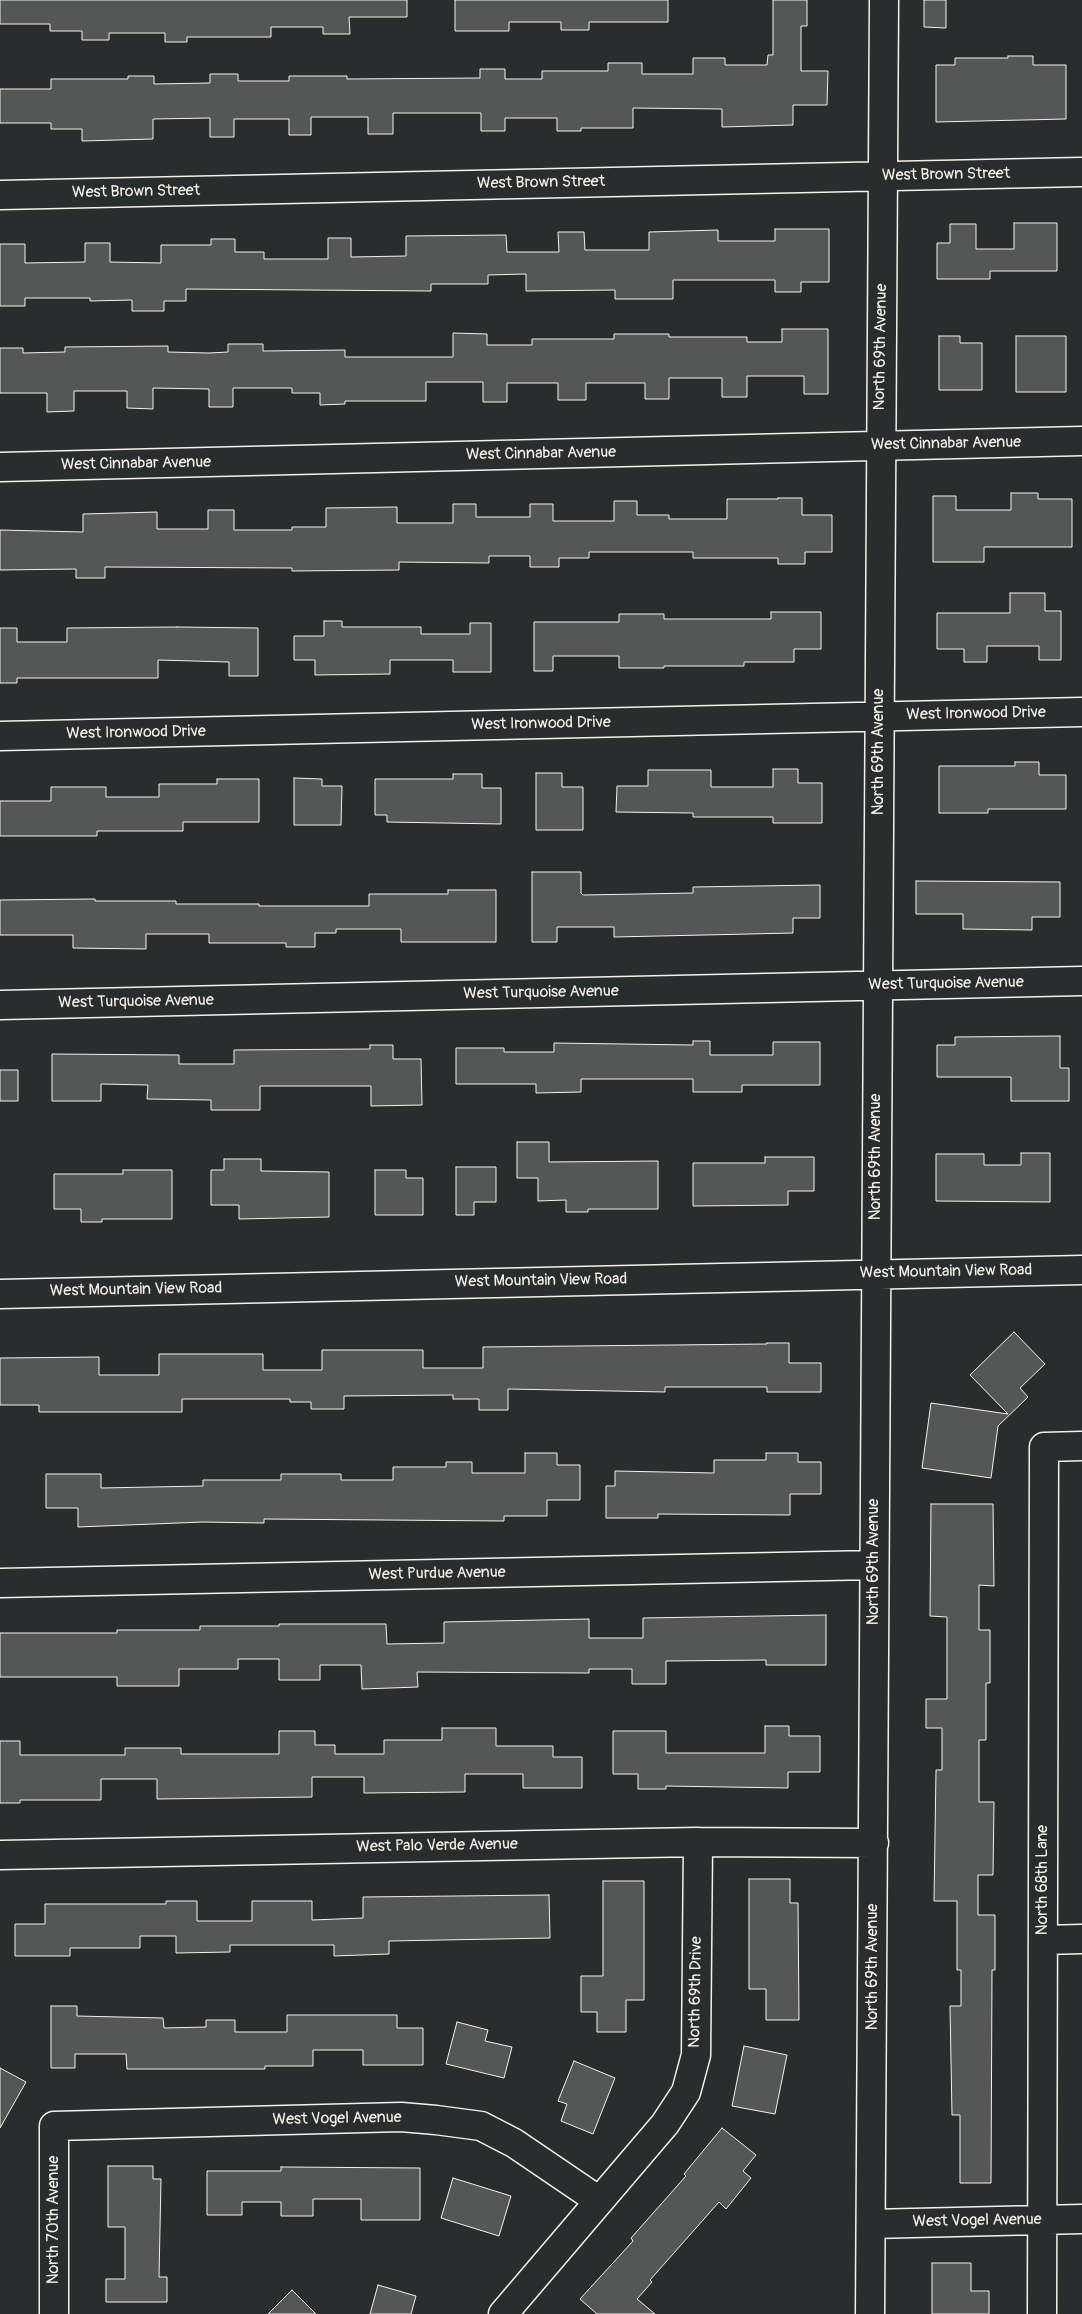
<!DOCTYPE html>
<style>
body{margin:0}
canvas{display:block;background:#2a2d2e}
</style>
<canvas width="1082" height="2314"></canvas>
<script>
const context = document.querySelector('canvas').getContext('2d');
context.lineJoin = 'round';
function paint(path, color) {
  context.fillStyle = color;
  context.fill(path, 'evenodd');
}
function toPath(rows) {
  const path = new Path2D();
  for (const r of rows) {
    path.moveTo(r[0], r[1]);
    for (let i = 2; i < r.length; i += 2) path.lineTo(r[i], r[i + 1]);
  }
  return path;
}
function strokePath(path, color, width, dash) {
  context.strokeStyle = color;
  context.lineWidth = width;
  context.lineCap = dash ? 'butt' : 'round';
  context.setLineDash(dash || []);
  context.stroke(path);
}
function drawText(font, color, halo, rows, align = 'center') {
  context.font = font + ' Pangolin,sans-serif';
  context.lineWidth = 5;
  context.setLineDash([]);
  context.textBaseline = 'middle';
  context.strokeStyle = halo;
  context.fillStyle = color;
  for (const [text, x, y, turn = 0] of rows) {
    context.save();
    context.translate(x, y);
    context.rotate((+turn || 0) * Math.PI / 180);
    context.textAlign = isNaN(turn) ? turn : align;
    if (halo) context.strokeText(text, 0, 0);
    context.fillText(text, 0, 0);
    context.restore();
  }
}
const building = toPath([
 [0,0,407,0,407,17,349,17,350,34,323,34,323,27,271,27,271,37,187,37,187,42,165,42,165,33,109,33,109,40,82,40,82,31,50,31,50,24,0,24,0,0],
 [455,0,668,0,668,22,589,22,589,30,561,30,561,22,509,22,509,31,455,31,455,0],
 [773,0,807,0,807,26,801,26,801,71,828,71,827,105,793,105,793,125,722,127,722,109,633,108,633,128,581,128,581,131,557,131,557,118,505,118,505,131,481,131,481,113,393,113,393,134,368,134,368,117,311,117,311,135,289,135,289,119,234,119,234,137,210,137,210,118,153,119,153,139,82,141,82,129,51,129,51,123,0,123,0,89,51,89,51,79,128,79,128,76,154,76,154,84,210,83,210,74,238,74,238,81,289,81,289,76,347,76,347,79,480,78,480,69,505,69,505,79,542,79,542,71,608,71,608,63,642,63,642,74,693,74,693,58,725,58,725,65,767,65,768,55,773,55,773,0],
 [924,0,946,0,946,28,924,27,924,0],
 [1008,56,1033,56,1033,65,1066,65,1066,119,936,122,936,65,955,65,955,58,1008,58,1008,56],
 [1014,223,1057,223,1057,271,990,271,990,279,937,279,937,243,950,243,950,224,976,224,976,249,1014,249,1014,223],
 [775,229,829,229,829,282,801,282,801,292,775,292,775,280,673,280,673,299,615,299,615,290,526,291,526,274,488,275,488,284,431,284,431,291,186,289,186,301,164,301,164,311,132,311,132,300,90,301,90,298,25,298,25,306,0,306,0,244,25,244,25,263,85,262,85,243,110,243,110,262,161,263,161,245,211,245,211,239,235,239,235,252,264,252,264,259,328,259,328,238,351,238,351,257,406,256,406,236,506,235,507,252,559,252,558,232,584,232,585,250,649,250,649,232,718,230,718,241,775,241,775,229],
 [782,329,828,329,828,394,804,394,804,376,747,376,747,397,722,397,722,378,669,378,669,399,645,399,645,383,586,383,586,400,558,400,558,383,507,383,507,402,483,402,483,382,426,382,426,401,345,401,345,404,320,405,320,393,292,393,292,388,233,388,233,407,209,407,209,389,153,388,153,409,127,408,127,391,74,391,74,411,47,412,47,393,0,393,0,348,23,348,23,353,65,352,65,347,168,346,168,352,209,353,228,352,228,344,263,344,263,351,345,350,345,357,453,357,453,333,487,334,487,345,532,345,532,339,614,339,614,334,669,334,669,337,747,337,747,342,782,342,782,329],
 [939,336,960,336,960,343,982,343,982,390,939,390,939,336],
 [1016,336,1066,336,1066,392,1016,392,1016,336],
 [1011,493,1038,493,1038,499,1072,499,1072,547,984,547,984,562,933,562,933,496,956,496,956,510,1011,510,1011,493],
 [778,498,802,498,802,515,832,515,832,552,805,552,805,564,778,564,778,558,693,558,693,552,589,552,589,558,559,558,559,567,530,567,530,556,489,556,489,563,399,562,399,570,292,571,292,568,105,567,105,578,76,578,76,569,0,570,0,530,83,532,83,514,157,512,157,529,208,529,208,510,234,510,234,530,292,530,292,527,326,527,326,508,397,507,397,523,453,523,453,504,476,504,476,517,530,517,530,504,553,504,553,521,614,521,614,501,637,501,637,515,669,515,669,519,727,519,727,499,778,499,778,498],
 [1010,593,1045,593,1045,611,1061,611,1061,660,1039,660,1039,646,987,646,987,662,964,662,964,649,937,649,937,613,1010,613,1010,593],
 [771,612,821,612,821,649,794,649,794,662,744,662,744,666,664,666,664,668,619,668,619,656,553,656,553,671,534,671,534,622,619,622,619,614,664,614,664,619,771,619,771,612],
 [324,621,342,621,342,627,421,627,421,634,470,634,470,623,491,623,491,672,453,672,453,660,390,660,390,674,315,675,315,660,294,660,294,636,324,636,324,621],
 [177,627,258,628,258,676,229,676,229,662,158,660,158,678,17,678,17,683,0,683,0,628,17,628,17,642,67,642,67,628,177,627],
 [1015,762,1039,762,1039,775,1066,775,1066,809,988,809,988,813,939,813,939,766,1015,766,1015,762],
 [773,769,798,769,798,783,822,783,822,823,773,823,773,817,693,817,693,813,616,812,617,786,648,786,648,770,711,770,711,787,773,787,773,769],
 [536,773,562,773,562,787,583,787,583,830,536,830,536,773],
 [453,774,482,774,482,788,501,788,501,824,387,822,387,815,375,815,375,779,453,779,453,774],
 [294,778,322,779,322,786,342,786,341,825,294,825,294,778],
 [217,779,259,779,259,822,183,822,183,831,97,831,97,836,0,836,0,801,51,801,51,787,106,787,106,797,159,797,159,784,217,784,217,779],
 [532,872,581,872,581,893,583,895,693,893,693,887,820,885,820,918,793,918,793,933,614,937,614,927,557,927,557,942,532,942,532,872],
 [916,881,1060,882,1060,917,1032,917,1032,930,963,929,963,914,916,914,916,881],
 [448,890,496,890,496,942,401,942,401,929,336,929,336,933,315,933,315,947,286,947,286,943,209,943,209,934,146,934,146,949,73,948,73,935,0,935,0,900,95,899,95,901,176,901,176,904,259,904,259,906,369,906,369,894,448,894,448,890],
 [1060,1036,1060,1068,1069,1068,1069,1101,1011,1101,1011,1077,937,1077,937,1045,955,1045,955,1037,1060,1036],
 [693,1041,710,1041,710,1055,773,1055,773,1042,820,1042,820,1085,742,1085,742,1092,693,1092,693,1079,581,1079,581,1092,536,1093,536,1084,456,1084,456,1048,504,1048,504,1052,554,1052,554,1043,693,1045,693,1041],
 [370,1045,393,1045,393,1059,421,1059,422,1105,371,1106,371,1086,260,1086,260,1110,211,1110,211,1100,147,1099,148,1085,101,1084,101,1101,52,1101,52,1054,179,1055,179,1064,234,1064,234,1050,370,1049,370,1045],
 [0,1070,18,1070,18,1101,0,1101,0,1070],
 [517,1142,549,1142,549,1162,658,1161,658,1209,588,1209,588,1212,566,1212,566,1200,538,1201,538,1178,517,1178,517,1142],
 [1021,1153,1050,1153,1050,1202,936,1201,936,1154,984,1154,984,1165,1021,1165,1021,1153],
 [765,1157,814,1157,814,1191,788,1191,788,1205,693,1206,693,1163,765,1163,765,1157],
 [224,1159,261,1159,261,1171,329,1172,329,1217,239,1219,239,1205,211,1205,211,1170,224,1170,224,1159],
 [456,1167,496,1167,496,1202,474,1202,474,1215,456,1215,456,1167],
 [123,1170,172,1170,172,1219,102,1219,102,1222,81,1222,81,1209,54,1209,54,1174,123,1174,123,1170],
 [375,1170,406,1170,406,1178,423,1178,423,1215,375,1215,375,1170],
 [1014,1332,1045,1364,1020,1388,1028,1397,998,1426,991,1478,922,1468,931,1403,1008,1414,970,1375,1014,1332],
 [767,1343,789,1343,789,1363,821,1363,821,1392,767,1392,767,1387,665,1387,665,1392,508,1389,508,1410,479,1410,479,1399,453,1399,453,1395,344,1396,344,1409,311,1409,311,1402,290,1402,290,1399,182,1399,182,1412,39,1412,39,1405,0,1405,0,1358,99,1357,99,1375,159,1375,159,1354,263,1354,263,1370,322,1370,322,1350,423,1350,423,1368,483,1368,483,1347,767,1344,767,1343],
 [525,1453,557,1453,557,1465,580,1465,580,1500,547,1500,547,1516,504,1516,504,1521,264,1519,264,1523,203,1522,78,1527,78,1508,46,1508,46,1474,101,1474,101,1488,203,1486,203,1480,281,1480,281,1474,341,1474,341,1480,393,1480,393,1467,446,1467,446,1462,472,1462,472,1473,525,1473,525,1453],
 [766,1453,798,1453,798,1462,821,1462,821,1494,790,1494,790,1515,658,1514,658,1518,606,1518,606,1486,615,1486,615,1471,714,1473,714,1460,766,1460,766,1453],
 [931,1504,993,1504,994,1586,979,1585,979,1630,990,1630,990,1683,986,1683,986,1740,979,1740,979,1802,994,1802,993,1875,978,1875,978,1915,995,1915,995,1970,992,1970,991,2183,960,2183,960,2115,952,2115,950,2006,961,2006,961,1970,957,1970,957,1901,934,1901,936,1770,942,1770,942,1728,926,1728,926,1699,947,1699,947,1617,930,1616,931,1504],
 [826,1615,826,1665,766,1665,766,1660,666,1661,666,1684,632,1684,632,1669,589,1669,589,1673,417,1672,418,1687,362,1689,361,1665,320,1665,320,1680,279,1680,279,1659,238,1659,238,1669,179,1669,179,1686,117,1686,117,1677,0,1677,0,1633,117,1633,117,1630,200,1630,200,1626,279,1626,279,1624,386,1624,387,1644,444,1643,444,1622,589,1619,589,1638,643,1638,643,1618,826,1615],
 [765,1726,789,1726,789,1736,820,1736,820,1772,788,1772,788,1788,666,1786,666,1789,638,1789,638,1774,613,1774,613,1731,666,1731,666,1753,765,1753,765,1726],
 [442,1728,496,1728,496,1746,553,1746,553,1757,582,1757,582,1788,523,1788,523,1774,465,1774,465,1792,364,1793,364,1777,312,1777,312,1797,157,1799,157,1779,101,1779,101,1800,20,1800,20,1803,0,1803,0,1741,20,1741,20,1755,125,1755,125,1748,181,1748,181,1754,279,1754,279,1731,315,1731,315,1745,335,1745,335,1754,384,1754,384,1740,442,1740,442,1728],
 [749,1879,790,1879,790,1903,798,1903,799,2020,766,2020,766,1989,749,1989,749,1879],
 [603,1881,644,1881,644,2000,626,2000,626,2032,597,2032,597,2012,581,2012,581,1976,603,1976,603,1881],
 [549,1895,550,1938,389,1941,389,1954,334,1956,334,1945,230,1945,230,1952,176,1953,176,1936,140,1936,140,1948,70,1948,70,1956,15,1956,15,1924,45,1924,45,1904,166,1904,166,1901,197,1901,197,1921,252,1921,252,1901,312,1901,312,1920,363,1918,363,1897,549,1895],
 [51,2006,77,2006,77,2016,163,2018,164,2028,206,2027,206,2020,235,2020,235,2032,287,2032,287,2015,397,2015,397,2028,423,2028,423,2065,363,2065,363,2050,313,2050,313,2066,265,2066,265,2069,127,2069,126,2054,75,2054,75,2068,51,2068,51,2006],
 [457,2022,488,2030,485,2041,512,2047,504,2078,446,2064,457,2022],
 [744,2046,787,2055,775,2114,732,2106,744,2046],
 [574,2061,615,2078,593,2134,561,2121,567,2104,558,2101,574,2061],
 [0,2068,26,2082,0,2128,0,2068],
 [722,2128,756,2155,743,2171,751,2178,726,2209,719,2202,650,2280,652,2282,637,2299,655,2314,597,2314,580,2299,633,2241,631,2238,686,2176,684,2174,722,2128],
 [108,2166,153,2166,153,2179,161,2179,159,2277,167,2277,167,2302,106,2302,106,2279,125,2279,125,2227,108,2227,108,2166],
 [281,2167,420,2168,420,2220,361,2220,361,2199,313,2199,313,2216,281,2216,281,2202,242,2202,242,2215,207,2215,207,2171,281,2171,281,2167],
 [453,2178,511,2196,499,2236,441,2218,453,2178],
 [932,2263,971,2263,971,2291,989,2291,989,2314,932,2314,932,2263],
 [378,2285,416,2296,411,2314,370,2314,378,2285],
 [292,2290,316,2314,268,2314,292,2290]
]);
const minor = toPath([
 [0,195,1082,172],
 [0,467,1082,441],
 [0,736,1082,712],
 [0,1005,1082,981],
 [0,1294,1082,1270],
 [0,1583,874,1565],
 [0,1855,698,1842,874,1843],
 [1043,1940,1082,1939],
 [871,2224,1082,2219],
 [54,2314,54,2126,401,2117,436,2120,481,2126,514,2143,598,2200],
 [503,2314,665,2124,686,2092,696,2055,698,1842],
 [870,2314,884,0],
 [1042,2314,1044,1447,1082,1446]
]);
const streetNames = [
 ["West Brown Street",946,175,-1],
 ["West Brown Street",541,183,-1],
 ["West Brown Street",136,192,-1],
 ["North 69th Avenue",881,347,-89],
 ["West Cinnabar Avenue",946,444,-1],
 ["West Cinnabar Avenue",541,454,-1],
 ["West Cinnabar Avenue",136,464,-1],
 ["West Ironwood Drive",976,714,-1],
 ["West Ironwood Drive",541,724,-1],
 ["West Ironwood Drive",136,733,-1],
 ["North 69th Avenue",879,752,-90],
 ["West Turquoise Avenue",946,984,-1],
 ["West Turquoise Avenue",541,993,-1],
 ["West Turquoise Avenue",136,1002,-1],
 ["North 69th Avenue",876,1157,-90],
 ["West Mountain View Road",946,1272,-1],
 ["West Mountain View Road",541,1281,-1],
 ["West Mountain View Road",136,1290,-1],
 ["North 69th Avenue",874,1562,-90],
 ["West Purdue Avenue",437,1574,-1],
 ["West Palo Verde Avenue",437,1846,-1],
 ["North 68th Lane",1043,1880,-90],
 ["North 69th Avenue",873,1967,-90],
 ["North 69th Drive",696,1992,-89],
 ["West Vogel Avenue",337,2119,-1],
 ["North 70th Avenue",54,2220,-90],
 ["West Vogel Avenue",977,2221,-1]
];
paint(building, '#555756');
strokePath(building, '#f4f1e8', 1);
strokePath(minor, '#f4f1e8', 31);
strokePath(minor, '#2a2d2e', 28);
drawText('16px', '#f4f1e8', '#2a2d2e', streetNames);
</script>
